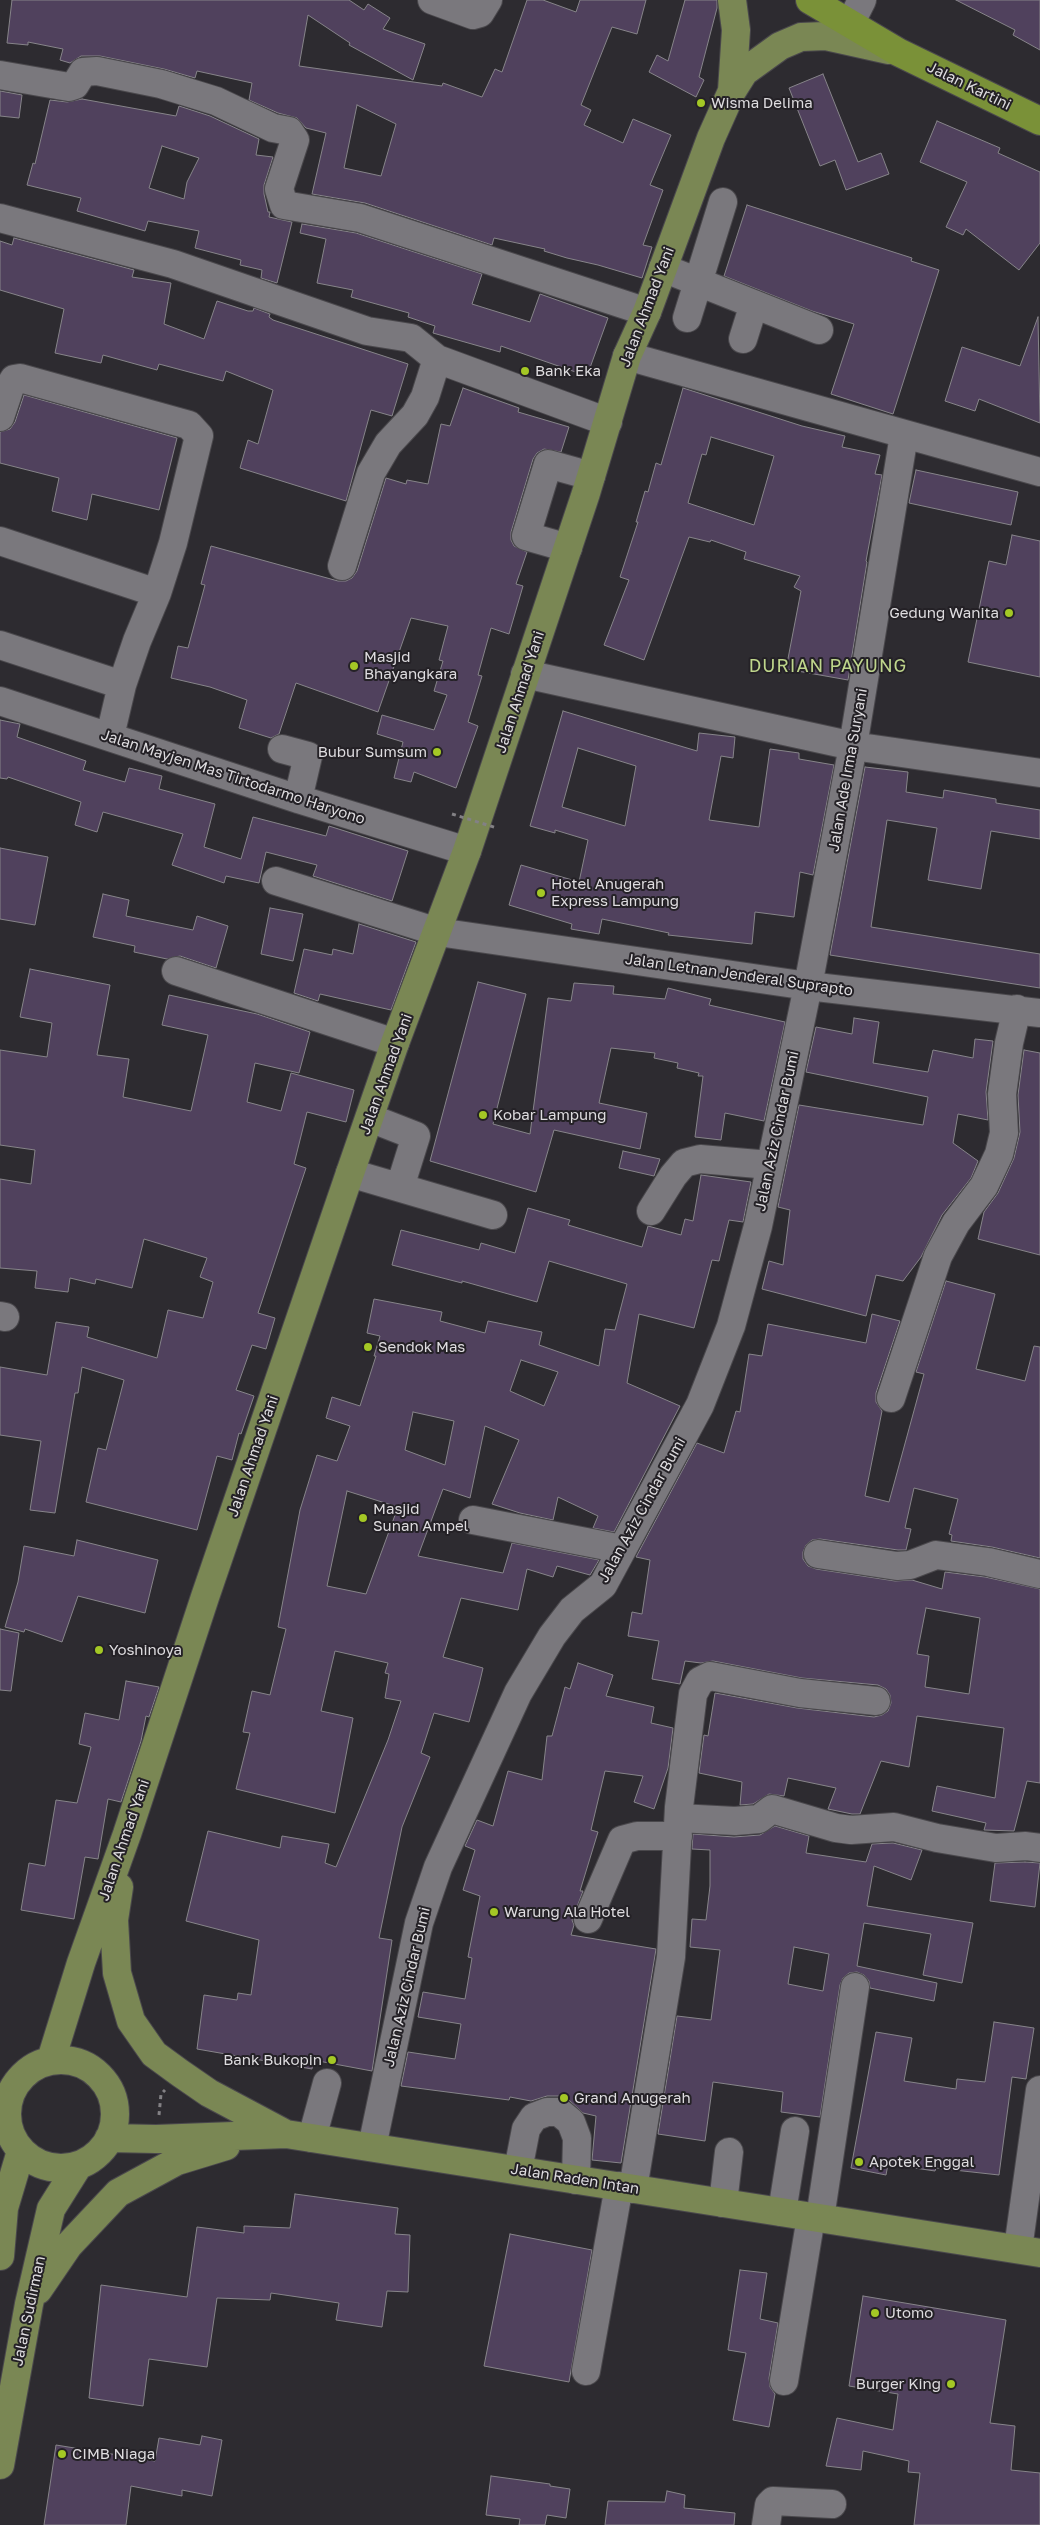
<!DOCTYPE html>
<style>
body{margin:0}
canvas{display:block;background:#2d2b30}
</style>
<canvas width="1040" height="2525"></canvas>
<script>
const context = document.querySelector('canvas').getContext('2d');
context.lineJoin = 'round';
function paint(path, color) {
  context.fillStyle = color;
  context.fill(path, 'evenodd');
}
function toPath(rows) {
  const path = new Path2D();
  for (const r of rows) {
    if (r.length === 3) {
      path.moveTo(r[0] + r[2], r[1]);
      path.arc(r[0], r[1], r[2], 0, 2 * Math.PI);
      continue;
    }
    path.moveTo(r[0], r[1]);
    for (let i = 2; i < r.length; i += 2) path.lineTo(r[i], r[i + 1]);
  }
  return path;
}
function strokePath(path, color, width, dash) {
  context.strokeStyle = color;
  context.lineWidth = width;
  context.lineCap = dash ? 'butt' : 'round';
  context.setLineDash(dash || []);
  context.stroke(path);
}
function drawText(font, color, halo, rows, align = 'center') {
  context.font = font + ' "Golos Text",sans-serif';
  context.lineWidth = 4;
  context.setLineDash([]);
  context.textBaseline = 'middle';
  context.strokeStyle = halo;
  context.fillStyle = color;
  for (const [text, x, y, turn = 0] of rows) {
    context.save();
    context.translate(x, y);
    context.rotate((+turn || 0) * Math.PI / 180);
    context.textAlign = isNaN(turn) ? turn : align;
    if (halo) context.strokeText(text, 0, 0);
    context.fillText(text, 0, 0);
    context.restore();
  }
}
const building = toPath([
 [12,0,349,0,364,10,368,4,390,18,383,29,425,44,413,80,349,45,350,43,308,15,299,66,442,86,443,83,482,97,495,69,502,72,527,0,543,0,576,12,580,0,646,0,637,34,612,27,581,105,591,110,584,125,623,143,633,119,671,135,650,185,663,190,643,245,652,247,642,278,598,265,567,258,544,251,545,249,494,238,492,245,365,203,312,194,326,133,306,128,297,118,278,113,249,100,252,83,197,71,195,78,164,69,100,56,81,56,70,63,60,60,63,49,28,42,28,45,7,43,12,0],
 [357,105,396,124,381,176,344,168,357,105],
 [685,0,717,0,717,8,699,77,704,80,696,97,649,72,657,55,668,61,685,0],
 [956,0,1040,0,1040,50,1013,35,1015,30,956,0],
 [823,74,858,162,881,153,889,174,846,190,835,160,820,166,789,88,823,74],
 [0,91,22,95,19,118,0,116,0,91],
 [82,99,176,116,179,106,210,116,259,139,256,155,273,157,264,185,264,194,268,212,270,212,269,217,292,222,277,283,261,278,262,270,240,265,241,260,195,248,199,231,148,221,145,231,77,211,81,198,27,185,33,163,35,164,50,100,67,102,82,99],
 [162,146,199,158,187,182,184,199,149,188,162,146],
 [937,121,1000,148,998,153,1040,172,1040,243,1019,270,966,229,963,235,946,227,967,182,920,162,937,121],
 [747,205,912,258,911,261,939,270,893,414,831,394,854,324,812,311,724,276,747,205],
 [302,224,356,233,482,274,472,304,530,322,540,294,608,318,587,376,501,346,500,352,433,333,435,326,408,317,409,313,351,297,353,290,317,283,326,239,300,233,302,224],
 [14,238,134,270,132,277,171,283,164,324,204,339,217,301,248,311,253,311,254,308,270,314,269,317,273,320,408,364,392,416,371,410,346,501,240,468,248,440,258,444,273,390,226,371,223,381,159,364,157,370,103,355,101,363,55,353,64,309,0,290,0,241,12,245,14,238],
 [1038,317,1040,423,979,399,975,411,945,401,962,347,1020,366,1038,317],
 [463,388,519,408,518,412,569,427,561,452,544,449,537,453,533,459,511,532,511,540,514,546,527,552,516,584,523,586,509,634,491,628,478,675,482,676,468,722,478,726,456,788,414,772,411,782,394,778,403,742,377,734,382,715,434,730,447,695,434,691,443,661,439,660,448,626,411,618,378,712,296,683,279,734,271,738,239,728,247,700,210,687,171,678,178,646,188,648,205,585,201,584,211,546,338,581,346,581,352,578,357,571,386,478,406,484,407,480,428,484,441,424,450,426,463,388],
 [683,388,802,426,845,436,842,447,880,455,875,474,882,475,866,561,867,562,848,680,786,669,801,591,794,587,800,576,744,559,746,552,711,540,710,542,689,537,644,660,604,645,629,580,620,577,638,522,636,522,645,491,648,492,656,463,661,465,683,388],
 [711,437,774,456,754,525,688,503,702,454,706,455,711,437],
 [24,395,177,438,159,510,92,494,87,520,52,511,59,478,0,463,0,432,10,429,15,422,24,395],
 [916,470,1018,492,1011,525,909,503,916,470],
 [1012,535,1040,541,1040,677,968,662,989,561,1006,565,1012,535],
 [563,711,697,751,699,733,735,737,733,758,721,756,709,820,759,827,770,749,799,753,799,759,834,765,813,875,800,872,794,917,755,912,752,944,668,935,669,933,602,919,599,934,571,929,572,924,509,905,521,865,579,882,588,840,555,830,555,833,530,826,563,711],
 [578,748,636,766,625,826,562,807,578,748],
 [0,720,20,724,17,737,86,761,83,770,125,782,129,768,162,776,159,789,215,804,204,847,241,859,253,817,326,836,329,826,408,851,392,901,313,876,317,865,266,852,259,883,226,876,224,883,172,865,183,834,103,812,97,832,75,825,81,802,8,777,7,779,0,778,0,720],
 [865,767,908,772,906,792,943,798,944,790,996,799,996,803,1040,810,1040,839,991,831,981,889,928,880,937,828,887,820,871,927,1040,954,1040,988,830,955,865,767],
 [0,848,48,857,35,925,0,919,0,848],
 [103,894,129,900,126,916,193,930,197,916,228,926,216,968,180,956,167,959,134,952,135,946,93,937,103,894],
 [270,908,303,914,293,961,261,954,270,908],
 [359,924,416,942,391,1010,320,994,318,1001,294,993,304,949,332,955,333,949,353,954,359,924],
 [30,969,110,985,97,1055,129,1059,123,1097,191,1111,208,1035,162,1025,169,995,257,1014,310,1032,299,1073,255,1063,247,1102,281,1111,291,1073,354,1090,346,1122,307,1112,294,1164,306,1168,258,1313,275,1318,266,1349,252,1345,236,1390,254,1396,241,1434,239,1433,232,1460,217,1456,197,1530,86,1502,98,1448,106,1450,124,1380,82,1367,78,1393,75,1393,55,1513,30,1510,41,1441,0,1435,0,1367,47,1375,56,1322,89,1327,87,1337,157,1358,168,1310,203,1318,213,1282,200,1277,207,1258,144,1239,132,1288,96,1279,95,1284,70,1278,68,1292,35,1288,37,1271,0,1268,0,1179,31,1184,35,1150,0,1145,0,1050,47,1057,52,1023,20,1017,30,969],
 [478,982,526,994,493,1124,530,1134,548,998,571,1001,574,983,614,986,613,994,665,999,668,988,711,999,709,1005,785,1022,764,1121,725,1113,721,1140,695,1137,703,1076,698,1076,699,1073,677,1068,678,1063,654,1058,655,1053,611,1048,599,1103,647,1113,640,1149,554,1130,536,1192,430,1161,478,982],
 [854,1018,879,1022,873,1063,928,1072,933,1050,973,1058,975,1039,993,1041,986,1092,988,1120,958,1114,953,1143,978,1161,971,1178,942,1215,921,1257,903,1281,876,1275,866,1316,762,1289,769,1261,783,1265,790,1210,778,1207,799,1105,923,1125,928,1097,806,1072,816,1027,852,1034,854,1018],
 [1024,1050,1040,1053,1040,1255,978,1239,984,1212,998,1193,1014,1158,1020,1132,1018,1095,1024,1050],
 [623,1151,660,1159,654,1176,619,1168,623,1151],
 [701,1175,751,1182,743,1222,729,1220,719,1261,712,1260,694,1328,639,1314,627,1383,680,1406,614,1532,593,1528,598,1516,558,1497,553,1520,520,1513,492,1504,519,1440,485,1426,470,1498,443,1489,418,1556,503,1573,512,1543,599,1560,590,1575,557,1566,553,1577,527,1569,518,1610,461,1598,443,1657,483,1668,479,1685,469,1722,434,1713,421,1753,430,1757,402,1827,379,1938,392,1940,372,2071,313,2060,312,2069,197,2049,204,1995,237,2000,238,1993,251,1995,259,1940,186,1921,208,1831,280,1848,282,1836,329,1844,325,1863,336,1867,388,1740,401,1701,385,1698,389,1674,385,1673,388,1663,335,1651,321,1711,353,1718,335,1813,236,1789,250,1733,243,1732,252,1691,270,1695,286,1629,278,1627,300,1510,317,1455,337,1461,350,1426,326,1418,332,1397,360,1406,376,1356,374,1356,380,1336,367,1333,374,1299,442,1312,440,1321,485,1333,488,1321,542,1332,539,1345,599,1366,605,1329,615,1330,627,1284,549,1261,537,1302,462,1281,462,1283,392,1265,401,1230,479,1250,481,1243,515,1253,528,1208,570,1220,568,1225,642,1247,648,1226,681,1235,685,1219,693,1221,701,1175],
 [521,1360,558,1372,544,1406,510,1391,521,1360],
 [413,1412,454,1421,445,1465,405,1450,413,1412],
 [347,1491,398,1507,366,1594,327,1586,347,1491],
 [946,1281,995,1294,976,1369,1025,1381,1034,1346,1040,1347,1040,1558,992,1547,951,1541,952,1535,949,1534,958,1499,914,1488,905,1528,911,1529,906,1550,898,1550,820,1539,812,1540,806,1545,803,1552,803,1559,808,1566,816,1569,895,1581,912,1580,942,1589,945,1572,985,1577,1040,1589,1040,1783,1027,1781,1014,1831,984,1830,986,1823,932,1811,937,1786,995,1798,1004,1728,917,1716,909,1767,881,1761,860,1814,852,1814,828,1809,836,1788,788,1778,784,1796,769,1794,753,1804,740,1805,742,1782,699,1773,704,1735,708,1736,715,1693,797,1708,874,1717,882,1715,888,1711,891,1703,890,1695,886,1689,878,1685,802,1678,713,1661,701,1663,685,1661,680,1684,652,1679,659,1641,628,1636,632,1612,642,1614,650,1560,636,1557,697,1443,724,1453,736,1411,740,1412,749,1354,762,1356,768,1324,866,1343,872,1314,900,1321,876,1393,876,1402,882,1411,865,1496,889,1502,924,1374,916,1372,946,1281],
 [926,1608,980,1618,969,1694,925,1687,929,1656,917,1654,926,1608],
 [77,1540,158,1560,145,1613,78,1596,62,1642,25,1629,24,1632,5,1627,18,1582,24,1546,74,1556,77,1540],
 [0,1629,19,1633,11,1691,0,1690,0,1629],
 [578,1663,613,1675,606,1696,654,1707,651,1723,673,1728,668,1768,654,1809,634,1802,643,1776,605,1771,591,1830,598,1832,580,1891,583,1891,572,1920,574,1925,571,1935,656,1949,621,2163,592,2160,596,2116,583,2113,569,2100,560,2096,547,2096,531,2101,510,2097,509,2100,401,2086,408,2052,455,2059,461,2024,418,2017,423,1992,465,1999,472,1958,468,1957,480,1896,463,1890,475,1850,465,1846,477,1820,493,1826,508,1771,542,1780,547,1736,552,1736,565,1687,570,1689,578,1663],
 [126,1681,159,1687,149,1717,146,1716,141,1741,121,1802,108,1799,98,1859,85,1857,74,1919,21,1910,29,1863,45,1866,56,1800,77,1803,91,1747,79,1744,85,1713,119,1720,126,1681],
 [775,1826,809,1836,806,1853,866,1862,872,1844,893,1843,922,1850,911,1880,874,1866,867,1906,973,1923,962,1983,923,1975,931,1934,864,1923,857,1966,937,1983,934,2001,870,1988,869,1981,864,1975,857,1972,849,1973,843,1978,840,1985,820,2117,781,2112,783,2092,713,2082,705,2141,658,2134,677,2016,711,2020,720,1950,690,1947,692,1919,706,1920,710,1886,710,1850,692,1849,693,1834,734,1837,760,1835,775,1826],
 [794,1947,829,1954,823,1991,788,1984,794,1947],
 [1025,1862,1040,1863,1035,1907,990,1901,995,1863,1025,1862],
 [994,2022,1034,2028,1026,2079,1012,2077,999,2175,936,2168,935,2171,888,2164,886,2175,851,2168,876,2032,912,2038,904,2081,956,2089,957,2079,985,2082,994,2022],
 [295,2194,398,2208,395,2234,410,2235,408,2292,387,2291,382,2327,336,2320,339,2303,271,2293,270,2300,217,2298,207,2367,149,2359,143,2406,89,2398,101,2285,187,2297,197,2227,244,2233,244,2226,290,2228,295,2194],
 [510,2234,592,2250,569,2382,484,2366,510,2234],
 [740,2270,767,2273,760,2319,778,2323,769,2378,770,2387,775,2394,769,2427,733,2420,746,2353,728,2350,740,2270],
 [863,2296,1006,2320,990,2423,1015,2426,1011,2470,1040,2473,1040,2525,914,2525,920,2473,908,2472,909,2461,863,2451,861,2470,826,2466,837,2418,893,2430,898,2394,849,2386,863,2296],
 [202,2436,222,2440,212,2496,182,2490,182,2496,131,2486,126,2525,44,2525,56,2445,155,2461,159,2438,200,2445,202,2436],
 [491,2476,550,2484,550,2486,570,2489,566,2518,547,2515,545,2525,519,2525,520,2519,486,2515,491,2476],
 [667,2491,685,2495,684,2508,735,2513,734,2525,605,2525,608,2501,665,2502,667,2491]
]);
const path = toPath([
 [159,2115,161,2094,165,2090]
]);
const minor = toPath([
 [432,0,473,15,480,13,488,0],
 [850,24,862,0],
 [0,75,69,87,75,85,83,72,97,71,161,84,216,101,273,128,289,131,295,140,279,189,284,205,360,218,647,312],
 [0,218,173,264,367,331,411,338,437,359,608,422],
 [663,268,819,330],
 [687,318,723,202],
 [743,339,754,304],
 [627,356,1040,472],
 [0,417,11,384,14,379,20,378,189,425,199,436,173,543,157,593,0,541],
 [568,548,526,536,548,464,591,476],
 [342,566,371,473,388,444,415,415,425,397,437,359],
 [0,645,122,685],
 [525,674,853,746,1040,773],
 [0,701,298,799,467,851],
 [110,736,122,685,137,641,157,593],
 [282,749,308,756,298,799],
 [276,881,438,932,808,986,1040,1013],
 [176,971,395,1043],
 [370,1118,416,1136,400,1187],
 [350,1173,493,1215],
 [651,1211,673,1176,684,1163,700,1159,770,1165],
 [0,1316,5,1317],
 [891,1398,938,1256,956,1223,984,1186,999,1154,1004,1133,1002,1094,1009,1043,1017,1009],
 [473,1520,622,1549],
 [818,1554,897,1566,910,1565,936,1555,988,1562,1040,1574],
 [679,1818,735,1821,759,1819,772,1809,836,1828,851,1830,894,1827,937,1838,996,1848,1026,1846,1040,1848],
 [588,1919,622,1840,637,1836,678,1836],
 [312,2138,327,2083],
 [372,2147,419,1923,438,1867,518,1693,552,1636,572,1610,603,1585,700,1405,731,1326,758,1226,808,986,853,746,904,435],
 [518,2170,526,2129,534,2117,547,2112,559,2112,571,2122,577,2138,576,2180],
 [633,2189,671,1957,679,1807,693,1694,700,1681,710,1676,800,1693,876,1701],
 [723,2203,729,2152],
 [782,2212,795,2131],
 [820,2218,855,1987],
 [1018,2249,1040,2090],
 [586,2371,619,2186],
 [784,2381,811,2217],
 [766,2525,769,2505,773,2501,832,2504]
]);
const major = toPath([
 [732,91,736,30,732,0],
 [119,1887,114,1920,117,1973,131,2021,154,2054,180,2073,209,2093,286,2134],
 [51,2060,81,1963,127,1834,205,1597,350,1173,395,1043,467,851,586,493,627,356,647,312,711,138,732,91,744,72,780,46,801,37,826,36,889,50],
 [61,2114,54],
 [109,2138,156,2139,286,2134,1040,2253],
 [0,2256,4,2208,21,2151],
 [38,2290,68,2246,118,2193,177,2161,226,2146],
 [0,2465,29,2304,51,2209,78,2166]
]);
const highway = toPath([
 [810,0,898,52,1040,121]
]);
const pathBridge = toPath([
 [452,814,497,828]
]);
const markers = [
 [701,103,5,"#a4c825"],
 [525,371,5,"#a4c825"],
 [1009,613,5,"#a4c825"],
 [354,666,5,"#a4c825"],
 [437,752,5,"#a4c825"],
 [541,893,5,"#a4c825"],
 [483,1115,5,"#a4c825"],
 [368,1347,5,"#a4c825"],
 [363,1518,5,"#a4c825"],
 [99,1650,5,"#a4c825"],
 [494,1912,5,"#a4c825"],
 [332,2060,5,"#a4c825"],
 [564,2098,5,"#a4c825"],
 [859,2162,5,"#a4c825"],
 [875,2313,5,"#a4c825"],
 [951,2384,5,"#a4c825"],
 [62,2454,5,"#a4c825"]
];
const streetNames = [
 ["Jalan Kartini",969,86,26],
 ["Jalan Ahmad Yani",647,307,-69],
 ["Jalan Ahmad Yani",520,692,-72],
 ["Jalan Ade Irma Suryani",848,770,-80],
 ["Jalan Mayjen Mas Tirtodarmo Haryono",233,777,18],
 ["Jalan Letnan Jenderal Suprapto",739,975,8],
 ["Jalan Ahmad Yani",386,1074,-70],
 ["Jalan Aziz Cindar Bumi",777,1131,-78],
 ["Jalan Ahmad Yani",253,1456,-71],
 ["Jalan Aziz Cindar Bumi",642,1510,-61],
 ["Jalan Ahmad Yani",124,1840,-71],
 ["Jalan Aziz Cindar Bumi",407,1987,-77],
 ["Jalan Raden Intan",575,2179,9],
 ["Jalan Sudirman",29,2311,-78]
];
const poiNames = [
 ["Wisma Delima",711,103],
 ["Bank Eka",535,371],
 ["Gedung Wanita",999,613,"right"],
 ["Masjid",364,657],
 ["Bhayangkara",364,674],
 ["Bubur Sumsum",427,752,"right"],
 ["Hotel Anugerah",551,884],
 ["Express Lampung",551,901],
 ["Kobar Lampung",493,1115],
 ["Sendok Mas",378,1347],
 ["Masjid",373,1509],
 ["Sunan Ampel",373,1526],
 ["Yoshinoya",109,1650],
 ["Warung Ala Hotel",504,1912],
 ["Bank Bukopin",322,2060,"right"],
 ["Grand Anugerah",574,2098],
 ["Apotek Enggal",869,2162],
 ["Utomo",885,2313],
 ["Burger King",941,2384,"right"],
 ["CIMB Niaga",72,2454]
];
const quarterNames = [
 ["DURIAN PAYUNG",828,666]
];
paint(building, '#50415d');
strokePath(building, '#868489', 1);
strokePath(minor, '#4a484c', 30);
strokePath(major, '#4a484c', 30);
strokePath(highway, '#4a484c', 30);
strokePath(path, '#838185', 3, [4, 4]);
strokePath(minor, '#7a787d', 28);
strokePath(major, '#7a8754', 28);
strokePath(highway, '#7a9138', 28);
strokePath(pathBridge, '#838185', 3, [4, 4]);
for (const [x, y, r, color] of markers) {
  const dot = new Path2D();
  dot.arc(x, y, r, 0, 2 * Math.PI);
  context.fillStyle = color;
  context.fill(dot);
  strokePath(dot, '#242126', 2);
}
drawText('15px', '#dedcdf', '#242126', streetNames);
drawText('15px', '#dedcdf', '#242126', poiNames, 'left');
context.letterSpacing = '1px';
drawText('18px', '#bfd68c', '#242126', quarterNames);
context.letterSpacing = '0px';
</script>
